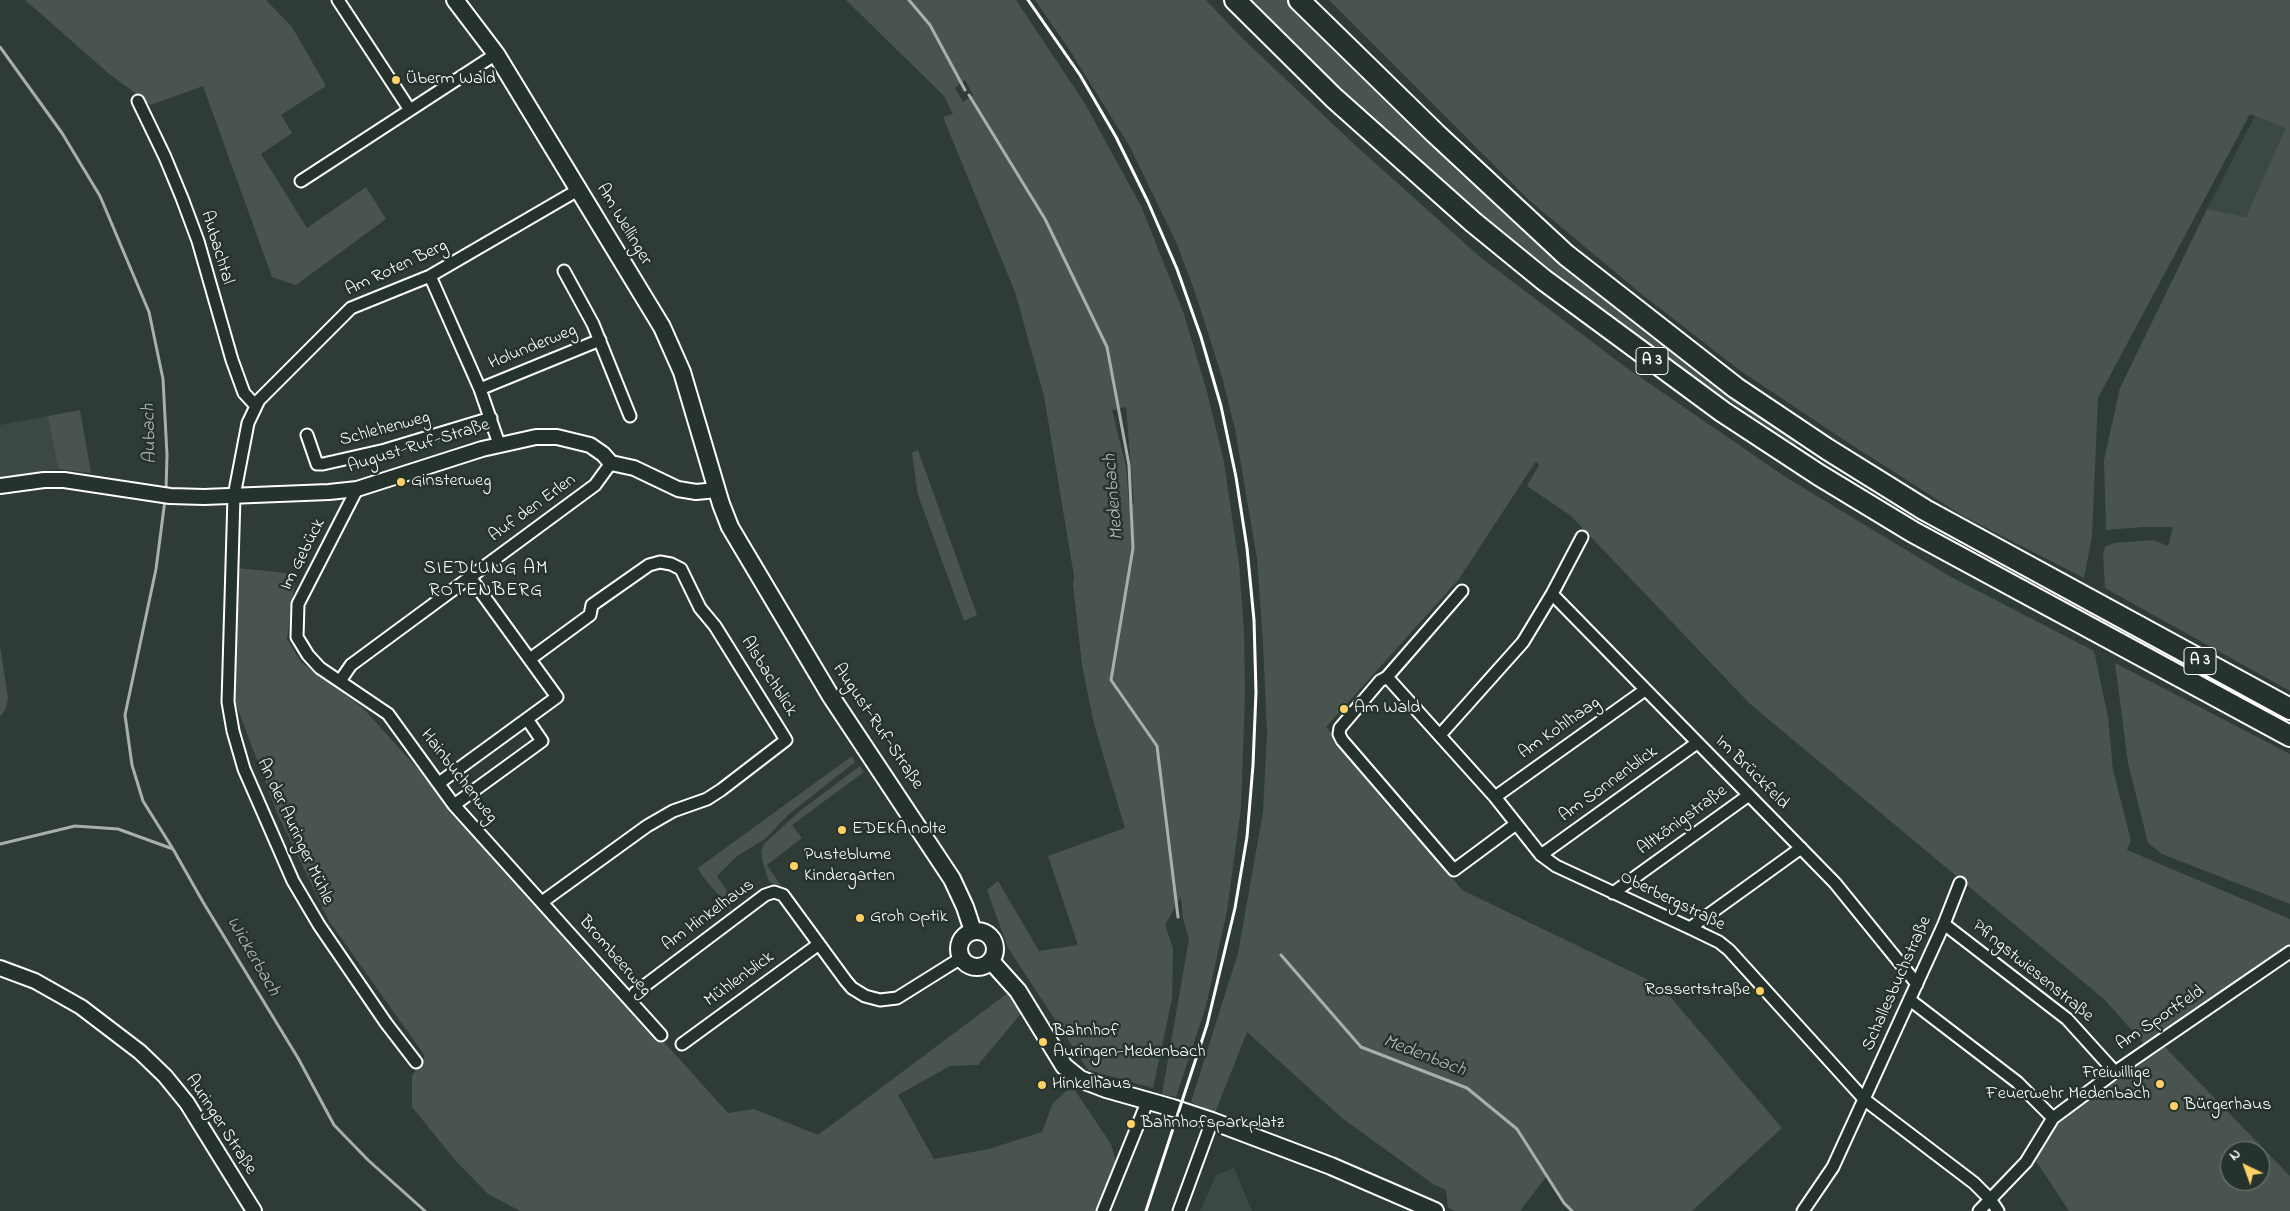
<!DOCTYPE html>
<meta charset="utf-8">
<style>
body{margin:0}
#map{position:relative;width:2290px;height:1211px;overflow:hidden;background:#2f3b35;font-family:"Indie Flower",sans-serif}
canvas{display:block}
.north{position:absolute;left:2220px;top:1141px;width:50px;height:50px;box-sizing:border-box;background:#26332d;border:1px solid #7d8581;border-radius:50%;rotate:318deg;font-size:14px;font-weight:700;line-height:20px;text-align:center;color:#fff}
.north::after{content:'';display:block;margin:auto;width:18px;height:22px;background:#ffd166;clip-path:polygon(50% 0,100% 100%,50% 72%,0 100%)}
</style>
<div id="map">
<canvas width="2290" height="1211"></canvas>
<div class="north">N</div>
</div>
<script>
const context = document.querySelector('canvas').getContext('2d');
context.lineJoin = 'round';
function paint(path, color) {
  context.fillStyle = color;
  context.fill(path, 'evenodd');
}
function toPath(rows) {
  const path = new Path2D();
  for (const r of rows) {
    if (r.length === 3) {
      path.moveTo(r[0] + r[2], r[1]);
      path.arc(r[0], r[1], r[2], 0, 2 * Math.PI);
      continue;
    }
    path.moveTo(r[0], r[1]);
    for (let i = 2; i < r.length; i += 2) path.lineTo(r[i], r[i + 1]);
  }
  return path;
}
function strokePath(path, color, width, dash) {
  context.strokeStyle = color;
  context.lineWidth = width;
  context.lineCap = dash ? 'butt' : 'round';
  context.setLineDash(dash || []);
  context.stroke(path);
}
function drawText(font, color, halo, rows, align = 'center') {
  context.font = font + ' "Indie Flower",sans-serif';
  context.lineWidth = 5;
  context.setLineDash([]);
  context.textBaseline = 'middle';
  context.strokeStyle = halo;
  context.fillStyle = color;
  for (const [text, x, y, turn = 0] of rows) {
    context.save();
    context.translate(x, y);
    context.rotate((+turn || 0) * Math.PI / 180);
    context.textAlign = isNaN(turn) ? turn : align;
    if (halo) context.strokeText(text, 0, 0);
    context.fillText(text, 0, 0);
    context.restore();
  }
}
const built = toPath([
 [2255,116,2287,128,2246,217,2207,209],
 [48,416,58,469,0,479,0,425],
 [1234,1168,1252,1211,1200,1211,1216,1175]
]);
const green = toPath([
 [25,0,266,0,292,27,326,86,281,115,292,133,261,154,307,228,366,187,386,219,296,285,272,277,203,86,151,105,108,73],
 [846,0,1016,0,1084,102,1141,206,1184,314,1207,392,1224,462,1239,564,1244,631,1245,694,1241,808,1227,911,1206,1006,1176,1097,1162,1094,1189,939,1183,918,1181,897,1165,925,1173,948,1172,999,1153,1088,1088,1070,1008,948,987,890,998,881,1039,951,1078,945,1048,856,1125,828,1094,724,1082,665,1073,584,1074,576,1044,396,1015,292,943,117,953,114,944,96],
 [965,80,973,95,963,102,955,88],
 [1126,407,1134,503,1129,504,1126,466,1112,410],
 [1035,0,1206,0,1241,37,1356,146,1480,257,1624,366,1787,478,1951,577,2094,651,2108,717,2113,770,2131,841,2127,850,2290,919,2290,946,2145,1045,2105,1000,1749,703,1571,516,1527,486,1539,465,1536,461,1459,579,1326,727,1462,890,1661,986,1782,1128,1692,1211,1570,1211,1546,1177,1520,1211,1454,1211,1448,1207,1446,1190,1433,1184,1342,1118,1247,1032,1215,1113,1191,1102,1238,953,1263,812,1267,733,1263,643,1257,559,1235,429,1222,377,1195,292,1176,242,1130,147,1069,49],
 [1252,0,1290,0,1428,140,1800,440,1796,445,1668,359,1480,215,1415,159,1341,90],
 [1329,0,2290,0,2290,691,2105,588,2103,555,2105,547,2114,543,2153,540,2168,546,2173,527,2144,527,2106,530,2104,460,2120,388,2207,209,2246,217,2286,128,2250,114,2098,398,2092,536,2084,578,1963,516,1844,440,1738,369,1639,292,1529,200],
 [80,410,91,473,58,469,48,416],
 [918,450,977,615,964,621,918,495,912,453],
 [237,568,296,574,287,639,301,662,363,708,728,1113,754,1109,818,1135,1009,992,1023,1011,978,1065,950,1066,898,1095,934,1159,989,1149,1042,1132,1053,1103,1072,1086,1111,1144,1120,1177,1108,1211,520,1211,488,1194,455,1160,412,1107,412,1076,425,1056,329,921,277,813,234,699],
 [0,646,8,698,6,708,0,717],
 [2115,663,2290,754,2290,904,2162,854,2148,843,2128,763],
 [852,756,855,762,788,815,765,839,737,856,717,876,727,891,731,910,703,877,698,868],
 [860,766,864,772,792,825,802,838,767,865,781,886,769,882,763,863,761,851,764,844,801,810],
 [2165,1047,2290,1176,2290,1211,2069,1211,2034,1158,2057,1122],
 [2230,1151,2260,1151,2260,1181,2230,1181]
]);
const stream = toPath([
 [909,0,930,25,965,90],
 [0,47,62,133,100,196,149,312,163,379,167,455,166,491],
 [969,95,1045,219,1107,347,1129,465,1133,548,1111,680,1157,746,1178,917],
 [165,500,156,569,125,715,132,765,143,801,173,849],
 [0,844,75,826,118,829,173,849,203,902,298,1058,334,1125,368,1160,425,1211],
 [1281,955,1361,1047,1467,1088,1517,1129,1564,1203,1572,1211]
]);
const minor = toPath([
 [338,0,410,110],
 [138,101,165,157,182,198,198,241,232,360,244,393,256,406],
 [301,181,496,54],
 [564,271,593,324,630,416],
 [430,276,480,389,499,444],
 [480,389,600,340],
 [307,435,317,464,323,464,385,450,491,418],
 [357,489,298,604,297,637,308,655,320,668,388,714,454,805,661,1035],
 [1462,591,1387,677,1380,681,1340,728,1339,734,1342,740,1454,870,1516,824],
 [1552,594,1835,883,1917,984],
 [530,659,590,615,592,605,649,565,660,562,671,564,681,569,700,608,715,626,786,740,721,790,707,799,673,811,647,826,542,902],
 [1387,677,1495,797,1541,855,1556,866,1690,928,1719,942,1729,950,1865,1100,1974,1183,1990,1199,1998,1211],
 [340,681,351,665,595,485,611,463],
 [1440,735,1523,642,1552,594,1582,537],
 [439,783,557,697,470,577],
 [1495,797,1645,690],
 [454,805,542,741,527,719],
 [1541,855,1697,743],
 [1613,893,1749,795],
 [1944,924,2067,1019,2115,1072],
 [1690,928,1801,848],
 [635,993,765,895,774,892,783,895,846,981,852,988,865,996,880,1000,897,998,961,958],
 [1910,1000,2017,1082,2053,1118],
 [682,1044,819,944],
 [416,1062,386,1023,319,925,293,881,244,769,233,731,228,702,234,496,248,423,259,400,351,308,430,276,578,190],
 [1103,1211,1148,1100],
 [1179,1211,1212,1121],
 [1803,1211,1833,1167,1944,924,1960,883],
 [1979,1211,2026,1162,2053,1118,2115,1072,2290,952]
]);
const tertiary = toPath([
 [0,486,44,480,64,480,170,496,204,497,329,492,357,489,482,449,536,437,557,437,590,445,603,454,611,463,634,468,678,489,696,492,717,490],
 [0,968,35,981,81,1007,140,1052,165,1076,187,1103,254,1211]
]);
const secondary = toPath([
 [455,0,496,54,662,327,682,372,721,504,730,527,830,695,952,879,965,907,973,931],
 [977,949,18],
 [991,961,1018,991,1064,1066,1080,1079,1106,1089,1173,1108,1212,1121,1331,1166,1435,1211]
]);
const motorway = toPath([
 [1235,0,1334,98,1473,222,1544,280,1723,412,1819,475,1913,532,2290,736],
 [1299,0,1436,134,1566,255,1736,388,1827,449,1925,510,2290,709]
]);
const rail = toPath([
 [1028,0,1080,75,1116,137,1148,202,1177,269,1201,337,1221,406,1236,477,1247,548,1254,620,1256,692,1253,765,1247,837,1235,908,1207,1025,1146,1211]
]);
const markers = [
 [396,80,5,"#ffd166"],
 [401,482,5,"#ffd166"],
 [1344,709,5,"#ffd166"],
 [842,830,5,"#ffd166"],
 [794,866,5,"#ffd166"],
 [860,918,5,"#ffd166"],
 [1760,991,5,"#ffd166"],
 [1043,1042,5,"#ffd166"],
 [2160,1084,5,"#ffd166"],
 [1042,1085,5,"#ffd166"],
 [2174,1106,5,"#ffd166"],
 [1131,1124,5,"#ffd166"]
];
const shields = [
 [1652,361,32],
 [2200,661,32]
];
const shieldNames = [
 ["A 3",1652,361],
 ["A 3",2200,661]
];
const poiNames = [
 ["Überm Wald",406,80],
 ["Ginsterweg",411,482],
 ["Am Wald",1354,709],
 ["EDEKA nolte",852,830],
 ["Pusteblume",804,856],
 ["Kindergarten",804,877],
 ["Groh Optik",870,918],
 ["Rossertstraße",1750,991,"right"],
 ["Bahnhof",1053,1032],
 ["Auringen-Medenbach",1053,1053],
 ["Freiwillige",2150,1074,"right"],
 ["Feuerwehr Medenbach",2150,1095,"right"],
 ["Hinkelhaus",1052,1085],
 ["Bürgerhaus",2184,1106],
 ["Bahnhofsparkplatz",1141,1124]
];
const streetNames = [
 ["Am Wellinger",623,225,59],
 ["Aubachtal",216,248,73],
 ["Am Roten Berg",397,269,-25],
 ["Holunderweg",533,348,-22],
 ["Schlehenweg",385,430,-15],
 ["August-Ruf-Straße",419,447,-17],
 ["Auf den Erlen",533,509,-36],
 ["Im Gebück",304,555,-63],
 ["Alsbachblick",768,677,58],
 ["August-Ruf-Straße",877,727,56],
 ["Am Kohlhaag",1560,729,-35],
 ["Im Brückfeld",1751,773,45],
 ["Hainbuchenweg",458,777,52],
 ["Am Sonnenblick",1609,785,-36],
 ["Altkönigstraße",1683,821,-36],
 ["An der Auringer Mühle",294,832,65],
 ["Oberbergstraße",1672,902,26],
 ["Am Hinkelhaus",709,916,-36],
 ["Brombeerweg",614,957,49],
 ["Pfingstwiesenstraße",2032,972,39],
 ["Mühlenblick",740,980,-36],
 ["Schallesbuchstraße",1898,984,-66],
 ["Am Sportfeld",2161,1019,-34],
 ["Auringer Straße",220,1125,57]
];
const waterNames = [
 ["Aubach",151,434,-92],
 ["Medenbach",1115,497,-95],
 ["Wickerbach",252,957,60],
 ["Medenbach",1424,1057,21]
];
const neighbourhoodNames = [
 ["SIEDLUNG AM",486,570],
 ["ROTENBERG",486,592]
];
paint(built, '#3c4842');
paint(green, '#4a544f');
strokePath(stream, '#a9afac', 3);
strokePath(minor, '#fff', 15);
strokePath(tertiary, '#fff', 18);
strokePath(secondary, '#fff', 20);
strokePath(motorway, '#fff', 24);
strokePath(minor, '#26332d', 11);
strokePath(tertiary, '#26332d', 14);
strokePath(secondary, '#26332d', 16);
strokePath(motorway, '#26332d', 20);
strokePath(rail, '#fff', 3);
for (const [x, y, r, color] of markers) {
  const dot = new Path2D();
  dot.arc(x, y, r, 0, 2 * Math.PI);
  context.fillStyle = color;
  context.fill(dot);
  strokePath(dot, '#26332d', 2);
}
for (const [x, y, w] of shields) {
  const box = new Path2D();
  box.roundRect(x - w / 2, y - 13.5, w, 27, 4);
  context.fillStyle = '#26332d';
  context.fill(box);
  strokePath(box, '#fff', 1);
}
drawText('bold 16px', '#fff', null, shieldNames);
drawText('18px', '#fff', '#26332d', poiNames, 'left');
drawText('18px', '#fff', '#26332d', streetNames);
drawText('italic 19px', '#b8bcba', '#26332d', waterNames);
context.letterSpacing = '1px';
drawText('19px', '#fff', '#26332d', neighbourhoodNames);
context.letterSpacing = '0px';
</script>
